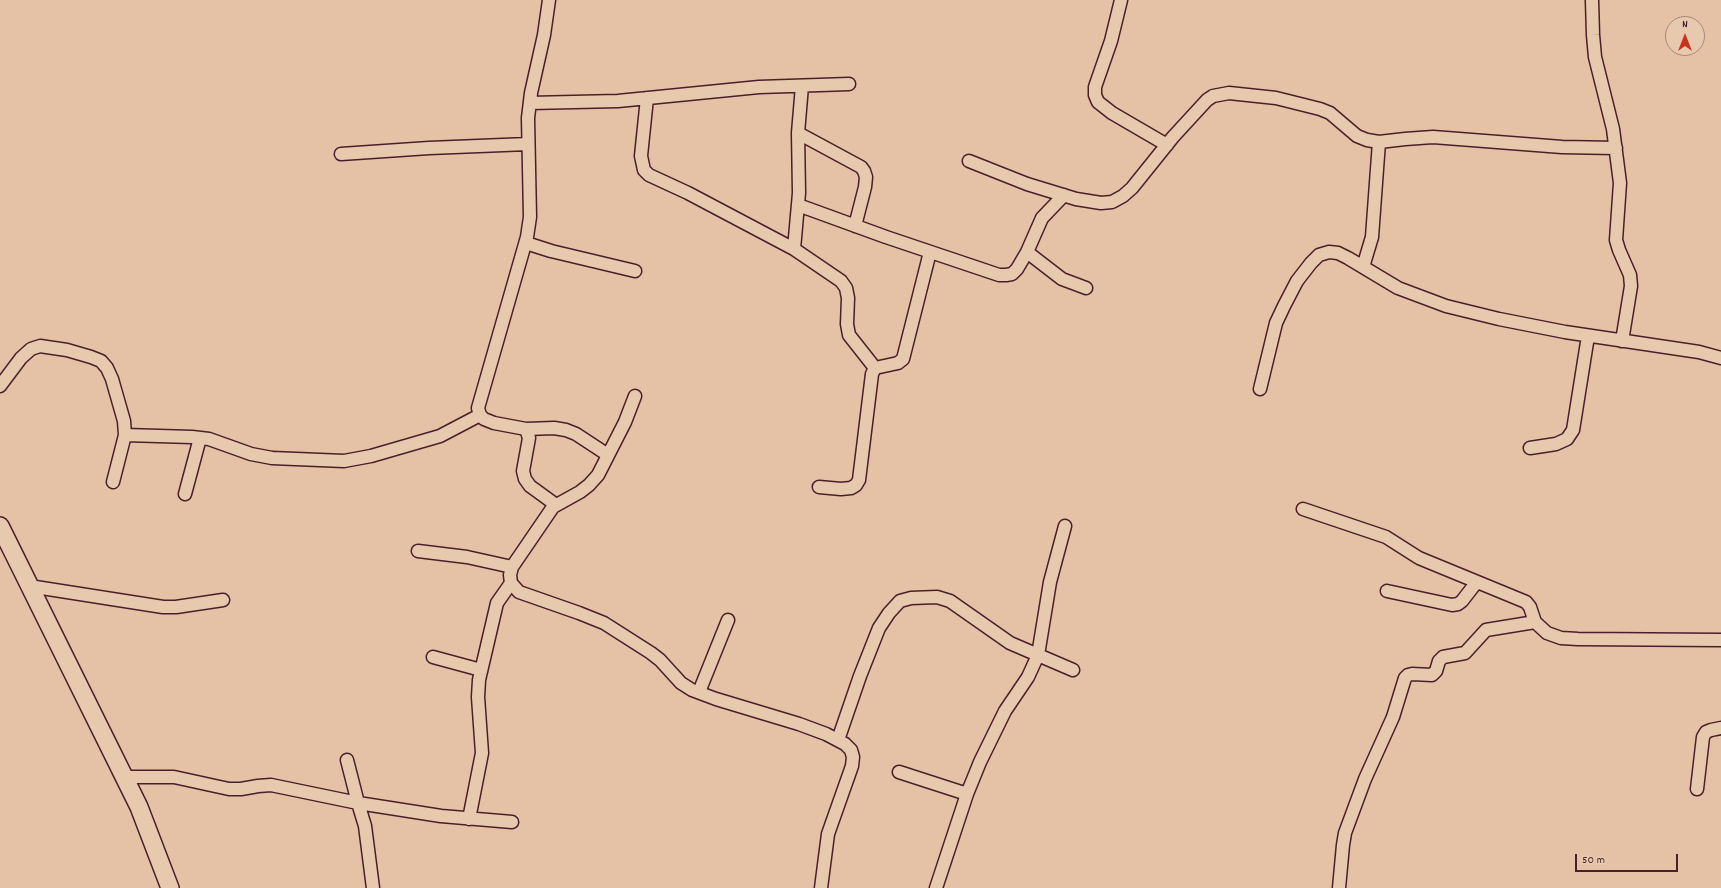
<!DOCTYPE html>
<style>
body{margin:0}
#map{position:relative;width:1721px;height:888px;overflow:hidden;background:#e5c2a5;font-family:Dekko,sans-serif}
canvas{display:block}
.north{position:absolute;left:1665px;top:16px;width:40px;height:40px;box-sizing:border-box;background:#e7caae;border:1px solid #a8867a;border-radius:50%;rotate:0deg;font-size:11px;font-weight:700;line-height:16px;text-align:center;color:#4a1f2b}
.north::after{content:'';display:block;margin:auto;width:14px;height:18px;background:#c8321e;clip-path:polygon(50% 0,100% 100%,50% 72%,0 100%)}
.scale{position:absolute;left:1575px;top:854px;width:103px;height:18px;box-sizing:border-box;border:2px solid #4a1f2b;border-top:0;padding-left:5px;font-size:12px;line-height:14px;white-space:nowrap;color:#4a1f2b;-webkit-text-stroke:3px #e7caae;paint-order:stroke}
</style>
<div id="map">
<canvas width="1721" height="888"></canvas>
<div class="north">N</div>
<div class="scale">50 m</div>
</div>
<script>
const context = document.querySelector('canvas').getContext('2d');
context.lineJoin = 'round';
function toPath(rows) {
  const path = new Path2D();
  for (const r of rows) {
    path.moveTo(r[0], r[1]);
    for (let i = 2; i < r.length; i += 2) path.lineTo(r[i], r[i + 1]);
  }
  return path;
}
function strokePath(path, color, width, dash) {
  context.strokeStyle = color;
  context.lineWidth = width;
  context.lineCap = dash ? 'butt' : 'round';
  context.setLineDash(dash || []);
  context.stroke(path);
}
const minor = toPath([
 [549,0,544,35,531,93,528,118,530,217,527,237,478,408,480,415,484,419,494,423,526,429,529,438,523,471,525,479,530,486,552,502,553,507,512,567,510,575,511,583,519,592,579,613,604,623,651,653,660,660,681,683,692,690,716,699,799,724,826,734,845,744,851,750,853,757,852,766,828,834,821,888],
 [1121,0,1111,41,1095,87,1095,95,1098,102,1112,113,1167,145],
 [1592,0,1593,35,1595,57,1613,129,1620,183,1616,240,1619,250,1630,275,1631,286,1622,341],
 [647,98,641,156,644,170,649,175,688,193,794,249,841,281,846,288,848,298,847,324,849,335,875,368],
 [530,103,618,101,759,87,849,84],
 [798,133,861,167,864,171,866,177,865,187,855,226],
 [341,154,429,148,528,144],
 [969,161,1027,184,1076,199,1101,203,1112,202,1123,196,1132,188,1173,137,1207,100,1213,96,1229,93,1276,98,1320,109,1330,113,1357,136,1367,140,1379,142,1405,139,1433,137,1562,147,1616,148],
 [798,205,886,237,999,275,1006,275,1012,274,1017,269,1027,252,1042,218,1064,195],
 [526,243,551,251,635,271],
 [794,249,799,193,798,133,802,86],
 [1027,252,1062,279,1086,288],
 [1363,267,1372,237,1379,142],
 [0,386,21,358,31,349,40,346,67,350,91,357,101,361,107,368,112,379,124,421,125,435,113,482],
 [1260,389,1276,323,1284,306,1297,281,1311,263,1319,255,1329,252,1338,253,1348,258,1398,288,1446,306,1499,319,1565,332,1699,352,1721,358],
 [526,429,554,428,566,430,576,434,608,455],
 [125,435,192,437,209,439,251,454,272,458,344,461,371,456,440,436,480,415],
 [1530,448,1556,444,1567,439,1573,430,1588,336],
 [819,487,841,489,851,488,856,485,859,480,872,374,875,368,898,363,903,359,930,252],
 [185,494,200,438],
 [553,507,580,492,589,485,598,475,625,422,635,396],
 [1303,509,1386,537,1419,558,1526,602,1530,607,1535,622,1547,633,1561,638,1578,639,1721,640],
 [418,551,467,557,512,567],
 [29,586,163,607,176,607,223,600],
 [1387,591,1452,605,1458,604,1462,601,1476,583],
 [433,657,481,670],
 [699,692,728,620],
 [838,740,860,676,879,628,889,613,900,601,911,598,937,597,950,601,1010,643,1073,670],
 [347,760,358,803,365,826,373,888],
 [899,772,967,794],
 [123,777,174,777,229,789,241,789,258,786,271,785,358,803,441,816,512,822],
 [1697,789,1703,737,1706,732,1711,730,1721,728],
 [469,819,482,753,478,697,479,680,497,603,511,583],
 [936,888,967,794,980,762,1005,711,1028,677,1038,655,1050,582,1065,526],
 [1339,888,1343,845,1345,833,1365,779,1393,717,1405,678,1408,675,1412,674,1432,675,1436,671,1439,661,1443,657,1465,653,1486,630,1535,622]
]);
const secondary = toPath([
 [0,526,139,807,170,888]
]);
strokePath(minor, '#4a1f2b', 15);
strokePath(secondary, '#4a1f2b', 20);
strokePath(minor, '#e7caae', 12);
strokePath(secondary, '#e7caae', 17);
</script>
